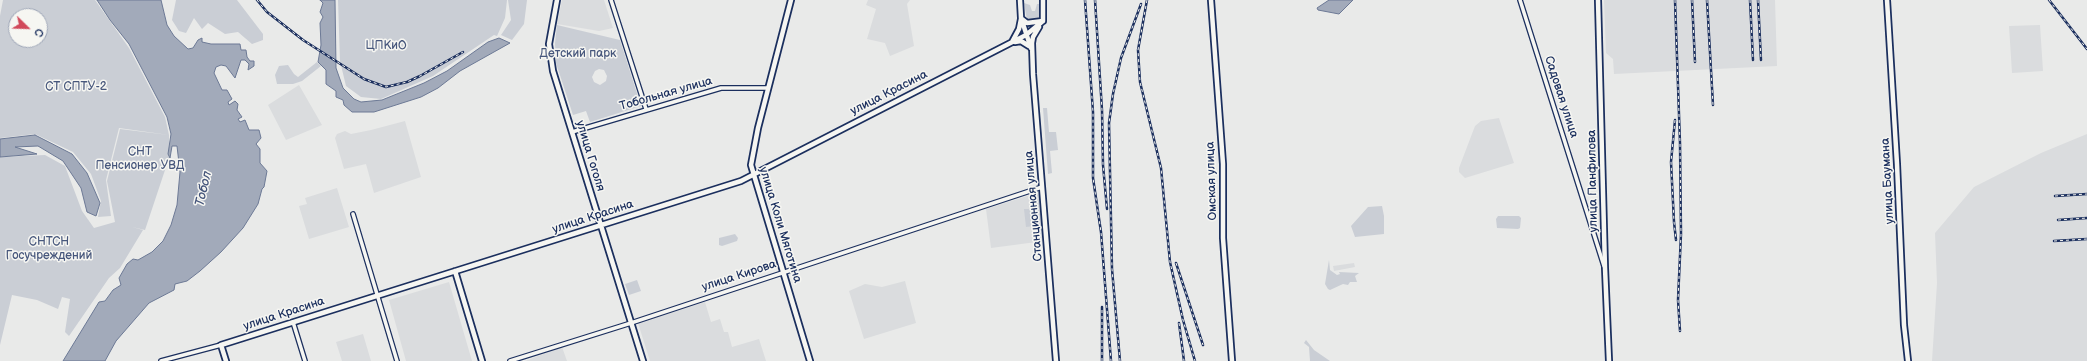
<!DOCTYPE html>
<meta charset="utf-8">
<style>
body{margin:0}
#map{position:relative;width:2087px;height:361px;overflow:hidden;background:#e9eae9;font-family:"Balsamiq Sans",sans-serif}
canvas{display:block}
.north{position:absolute;left:8px;top:8px;width:40px;height:40px;box-sizing:border-box;background:#f6f6f2;border:1px solid #9ea6b7;border-radius:50%;rotate:113deg;font-size:11px;font-weight:700;line-height:16px;text-align:center;color:#1b2f5e}
.north::after{content:'';display:block;margin:auto;width:14px;height:18px;background:#d1495b;clip-path:polygon(50% 0,100% 100%,50% 72%,0 100%)}
</style>
<div id="map">
<canvas width="2087" height="361"></canvas>
<div class="north">С</div>
</div>
<script>
const context = document.querySelector('canvas').getContext('2d');
context.lineJoin = 'round';
function paint(path, color) {
  context.fillStyle = color;
  context.fill(path, 'evenodd');
}
function toPath(rows) {
  const path = new Path2D();
  for (const r of rows) {
    path.moveTo(r[0], r[1]);
    for (let i = 2; i < r.length; i += 2) path.lineTo(r[i], r[i + 1]);
  }
  return path;
}
function strokePath(path, color, width, dash) {
  context.strokeStyle = color;
  context.lineWidth = width;
  context.lineCap = dash ? 'butt' : 'round';
  context.setLineDash(dash || []);
  context.stroke(path);
}
function drawText(font, color, halo, rows, align = 'center') {
  context.font = font + ' "Balsamiq Sans",sans-serif';
  context.lineWidth = 3;
  context.setLineDash([]);
  context.textBaseline = 'middle';
  context.strokeStyle = halo;
  context.fillStyle = color;
  for (const [text, x, y, turn = 0] of rows) {
    context.save();
    context.translate(x, y);
    context.rotate((+turn || 0) * Math.PI / 180);
    context.textAlign = isNaN(turn) ? turn : align;
    if (halo) context.strokeText(text, 0, 0);
    context.fillText(text, 0, 0);
    context.restore();
  }
}
const built = toPath([
 [562,0,604,0,613,28,599,31,557,24],
 [868,0,910,0,907,4,914,46,890,56,885,43,867,39,876,9,866,5],
 [1604,0,1775,0,1777,66,1614,74,1613,59,1606,53],
 [2040,25,2043,71,2012,73,2009,26],
 [299,85,322,125,286,140,268,105],
 [1499,118,1514,163,1465,178,1459,172,1459,168,1475,126,1481,121],
 [405,121,421,177,374,193,366,164,344,169,335,138,337,134,345,131,351,134,371,130],
 [2087,134,2087,361,1932,361,1937,283,1935,233,1974,187,2041,153],
 [337,188,349,227,309,239,299,206,307,204,305,198],
 [1040,192,1044,241,991,248,986,209],
 [1354,263,1355,267,1334,271,1333,266],
 [905,281,916,323,864,339,849,291,865,284,882,287],
 [449,282,472,361,406,361,389,300],
 [705,302,711,322,720,319,724,332,728,332,732,347,759,339,766,361,650,361,638,323],
 [363,334,371,361,342,361,336,342],
 [562,347,567,361,525,361]
]);
const green = toPath([
 [3,0,95,0,129,48,165,117,169,135,119,128,106,180,111,216,98,217,101,201,91,174,73,152,35,134,0,138,0,16],
 [16,16,40,16,40,40,16,40],
 [176,0,237,0,263,34,263,40,252,44,238,32,225,34,208,23,202,29,194,18,186,33,179,31,172,20],
 [338,0,507,0,505,18,497,36,494,35,433,76,381,99,361,97,346,86,340,61],
 [508,0,527,0,524,24,512,40,501,35,511,20],
 [1024,3,1030,5,1032,11,1035,11,1037,4,1041,4,1041,18,1027,20],
 [557,25,620,40,641,106,590,122,586,111,573,115,556,63,555,43],
 [599,69,604,70,607,76,606,81,600,85,594,82,592,77,595,71],
 [317,62,321,66,302,81,293,84,277,84,275,75,279,66,288,65,294,74,298,77],
 [1043,108,1047,108,1049,132,1056,132,1058,150,1050,151,1052,173,1048,174],
 [120,129,169,135,169,158,145,230,132,227,143,230,120,268,109,278,69,336,65,332,70,299,62,297,58,309,37,300,12,295,0,345,0,157,45,155,65,166,82,211,94,228,115,222,107,181],
 [1039,194,1042,231,1035,232,1034,226,1026,227,1024,209,1032,209,1032,196],
 [1382,206,1384,216,1384,234,1355,237,1351,226,1368,207],
 [1498,216,1519,216,1521,218,1520,228,1518,229,1497,228,1496,219],
 [735,234,738,238,737,241,722,246,719,245,719,238],
 [1329,260,1330,270,1337,275,1340,274,1339,272,1359,273,1355,276,1357,282,1350,282,1348,285,1343,284,1330,290,1328,289,1325,284],
 [637,280,641,291,629,295,625,284],
 [1306,340,1314,350,1330,361,1310,361,1309,347,1304,343]
]);
const water = toPath([
 [97,0,161,0,167,25,174,36,188,49,193,48,198,40,202,38,202,42,211,44,240,44,241,50,246,50,247,57,250,61,254,61,254,66,248,70,249,64,245,60,241,60,235,78,226,66,221,65,216,67,214,73,222,90,227,90,232,99,228,102,229,105,235,101,238,104,237,110,242,117,238,119,240,122,245,120,249,130,259,130,261,138,256,144,260,149,260,163,267,171,264,187,262,189,258,204,243,228,221,252,200,271,187,281,175,284,174,290,149,303,116,341,105,361,63,361,99,302,105,301,113,290,121,285,119,278,127,264,133,259,138,260,152,252,163,241,171,225,177,205,180,172,177,146,172,146,170,158,168,154,171,134,167,117,129,44,110,20,97,0],
 [320,0,335,0,336,68,343,88,354,99,361,102,382,100,424,83,447,71,488,42,499,38,510,43,460,71,438,88,421,97,374,112,352,112,344,105,343,100,336,97,336,91,326,84,326,70,318,62,321,45,320,23,323,17,320,12,323,3,320,0],
 [1329,0,1353,0,1339,14,1318,10,1317,8,1329,0],
 [35,135,72,154,87,173,100,203,96,216,87,212,81,188,63,161,38,146,15,147,37,154,0,157,0,139,35,135]
]);
const minor = toPath([
 [611,0,646,109],
 [1520,0,1604,266],
 [572,132,721,88,768,88],
 [353,214,397,361],
 [293,322,305,361],
 [161,361,221,345],
 [510,361,631,323,1042,187]
]);
const major = toPath([
 [557,0,549,44,553,71,643,361],
 [791,0,758,128,751,165,810,361],
 [1020,0,1021,18,1031,48],
 [1211,0,1223,164,1223,238,1232,361],
 [1598,0,1605,268,1609,361],
 [1887,0,1897,164,1904,325,1908,361],
 [1022,19,1027,23,1043,21],
 [1039,27,1033,37,1032,43,1033,74,1056,361],
 [1012,42,1019,29,1021,19],
 [1015,42,1021,41,1029,46],
 [455,271,482,361],
 [226,361,221,345,741,181,1026,35,1043,21,1043,0]
]);
const rail = toPath([
 [257,0,267,12,303,40,364,79,386,87,407,82,420,76,463,52],
 [1085,0,1093,112,1093,178,1101,232,1111,361],
 [1095,0,1102,110,1103,165,1107,209],
 [1147,0,1138,50,1140,82,1161,168,1170,262,1183,320,1195,361],
 [1675,0,1680,143,1681,234,1678,300,1680,331],
 [1692,0,1695,62],
 [1707,0,1713,105],
 [1750,0,1753,60],
 [1758,0,1761,60],
 [2049,0,2087,49],
 [1675,120,1671,162,1674,222,1676,240],
 [2055,196,2087,194],
 [2058,220,2087,218],
 [2054,241,2087,239],
 [1176,263,1203,345],
 [1179,323,1184,361],
 [1102,361,1102,307],
 [1120,361,1112,269,1109,123,1113,94,1121,58,1141,4]
]);
const parkNames = [
 ["ЦПКиО",386,46],
 ["Детский парк",578,54],
 ["СТ СПТУ-2",76,87],
 ["СНТ",140,152],
 ["Пенсионер УВД",140,166],
 ["СНТСН",49,242],
 ["Госучреждений",49,256]
];
const streetNames = [
 ["улица Красина",889,93,-27],
 ["Тобольная улица",666,94,-16],
 ["Садовая улица",1561,97,72],
 ["улица Гоголя",590,156,73],
 ["Омская улица",1212,181,-92],
 ["улица Панфилова",1593,181,-91],
 ["улица Баумана",1888,181,-93],
 ["Станционная улица",1034,206,-95],
 ["улица Красина",593,217,-18],
 ["улица Коли Мяготина",780,225,73],
 ["улица Кирова",739,276,-18],
 ["улица Красина",284,314,-18]
];
const waterNames = [
 ["Тобол",204,189,-77]
];
paint(built, '#dadcde');
paint(green, '#caced5');
paint(water, '#a2aaba');
strokePath(water, '#6c7995', 1);
strokePath(minor, '#1b2f5e', 6);
strokePath(major, '#1b2f5e', 8);
strokePath(minor, '#f6f6f2', 3.5);
strokePath(major, '#f6f6f2', 4.5);
strokePath(rail, '#1b2f5e', 2.5);
strokePath(rail, '#f6f6f2', 1, [3]);
drawText('12px', '#47577c', '#f6f6f2', parkNames);
drawText('12px', '#1b2f5e', '#f6f6f2', streetNames);
drawText('italic 13px', '#44547a', '#f6f6f2', waterNames);
</script>
